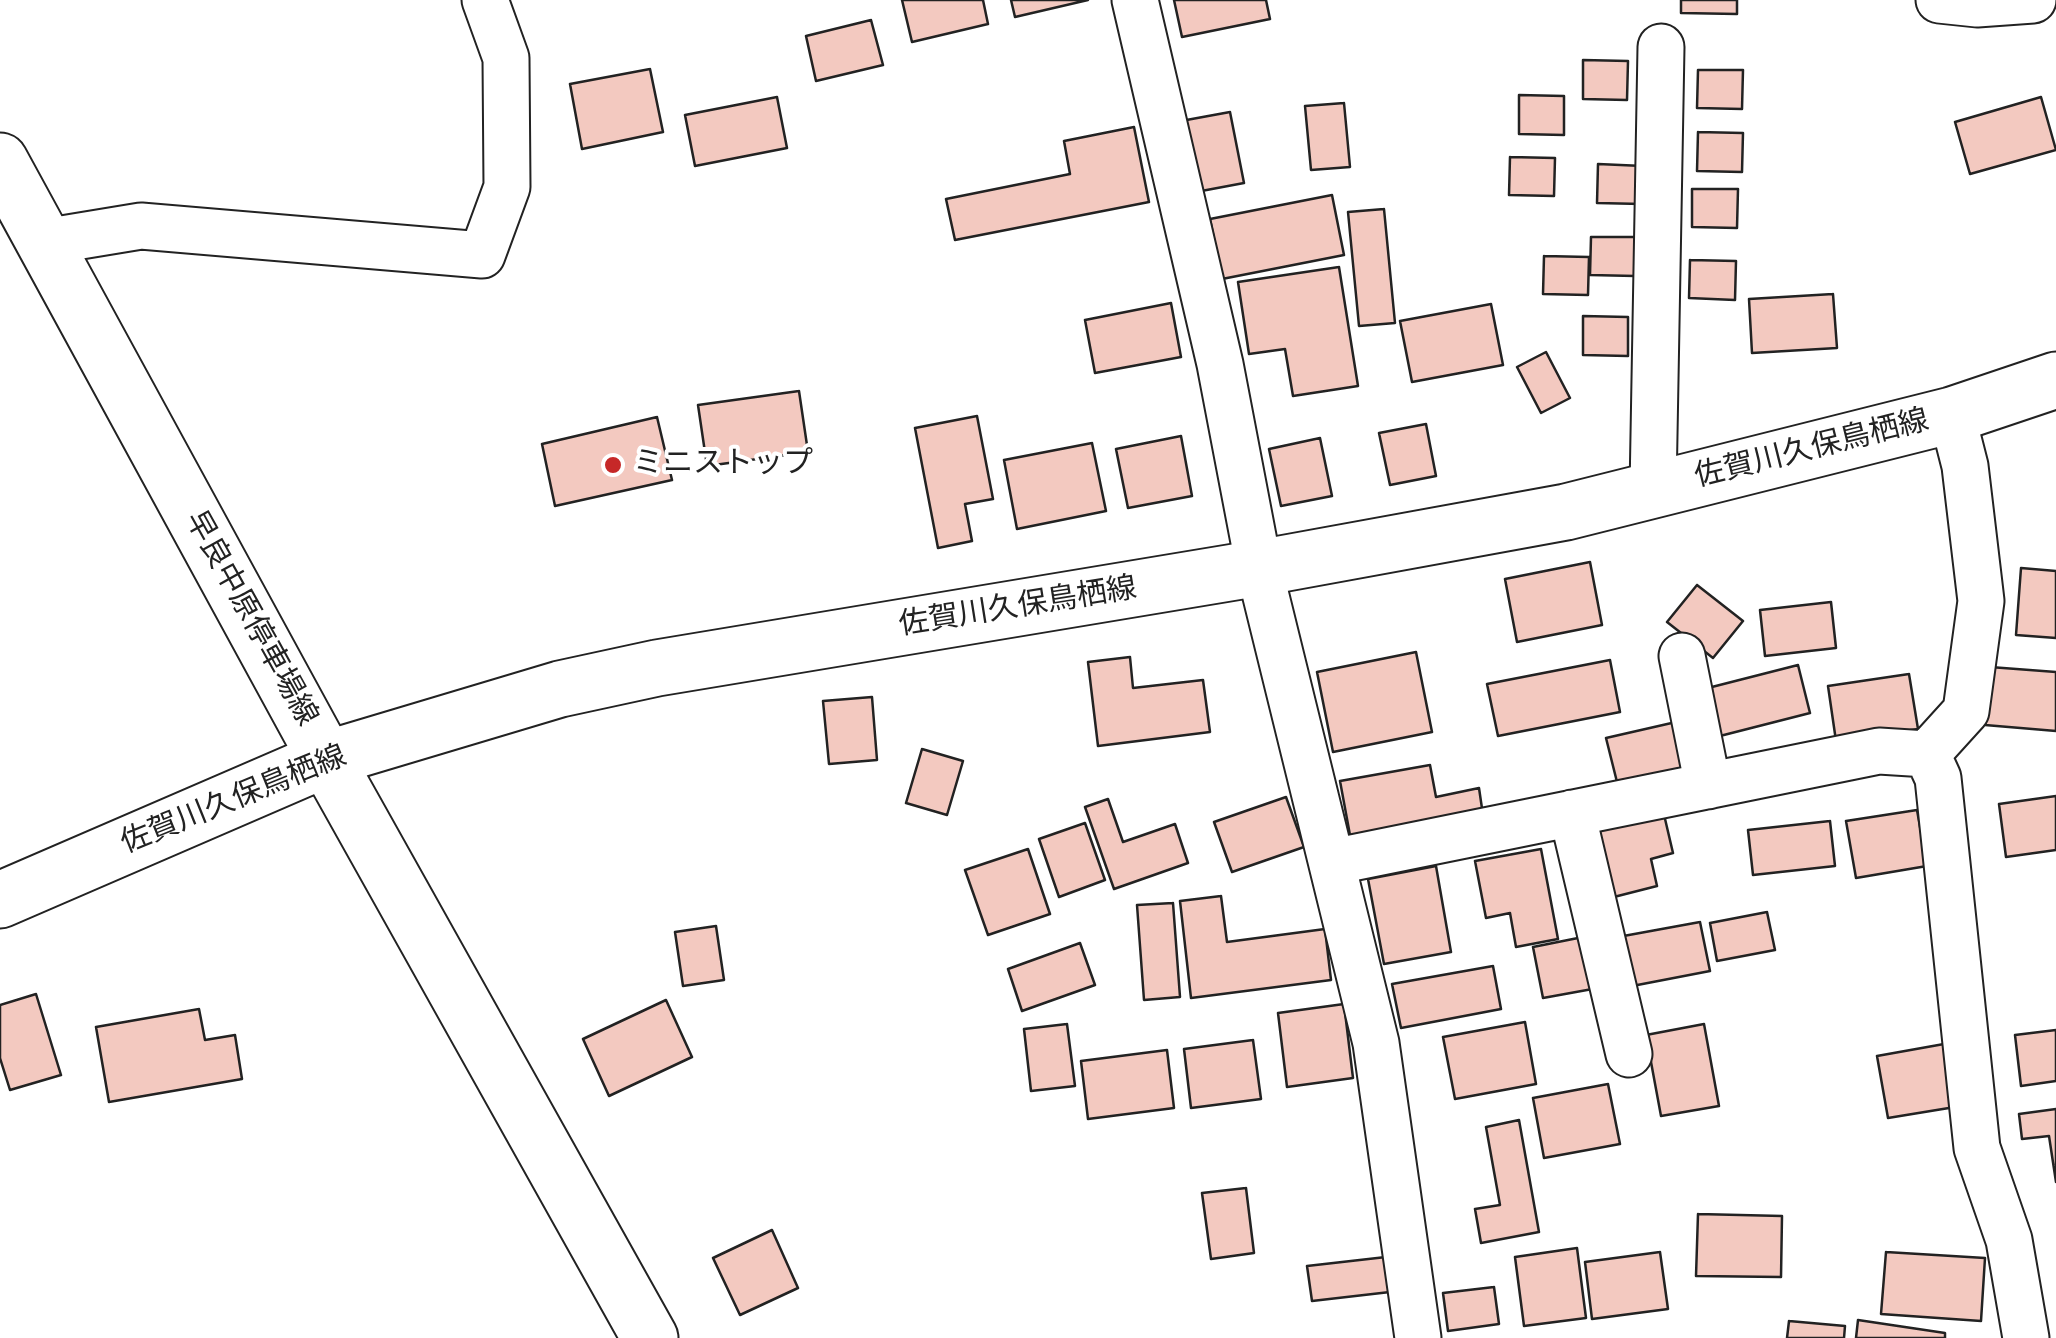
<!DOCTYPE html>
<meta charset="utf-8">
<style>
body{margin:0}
canvas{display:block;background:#fff}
</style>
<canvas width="2056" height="1338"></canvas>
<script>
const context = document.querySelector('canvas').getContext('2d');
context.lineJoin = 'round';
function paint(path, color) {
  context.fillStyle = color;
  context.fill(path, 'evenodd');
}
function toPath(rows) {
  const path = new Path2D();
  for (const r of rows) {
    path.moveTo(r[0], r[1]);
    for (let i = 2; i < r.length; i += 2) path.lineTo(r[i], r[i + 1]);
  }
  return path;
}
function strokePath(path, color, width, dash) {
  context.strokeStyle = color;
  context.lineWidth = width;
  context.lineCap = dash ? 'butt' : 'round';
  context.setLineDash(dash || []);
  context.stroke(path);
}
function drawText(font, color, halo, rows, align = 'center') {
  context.font = font + ' "Nunito Sans","Noto Sans JP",sans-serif';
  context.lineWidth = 8;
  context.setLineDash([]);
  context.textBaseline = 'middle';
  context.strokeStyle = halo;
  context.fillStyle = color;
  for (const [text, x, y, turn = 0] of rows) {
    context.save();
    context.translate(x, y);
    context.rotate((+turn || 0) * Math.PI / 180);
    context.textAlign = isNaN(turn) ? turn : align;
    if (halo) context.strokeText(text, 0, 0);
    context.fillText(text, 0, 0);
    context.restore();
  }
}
const building = toPath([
 [902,0,983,0,988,24,912,42,902,0],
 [1011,0,1088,0,1015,17,1011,0],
 [1174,0,1266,0,1270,19,1182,37,1174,0],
 [1681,0,1737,0,1737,14,1681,13,1681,0],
 [871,20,883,65,816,81,806,36,871,20],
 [1583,60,1628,61,1627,100,1583,99,1583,60],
 [650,69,663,132,582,149,570,84,650,69],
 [1698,70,1743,70,1742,109,1697,108,1698,70],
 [1519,95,1564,96,1564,135,1519,134,1519,95],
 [777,97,787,148,695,166,685,115,777,97],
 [2041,97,2056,150,1970,174,1955,122,2041,97],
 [1344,103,1350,167,1311,170,1305,106,1344,103],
 [1230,112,1244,183,1196,192,1181,121,1230,112],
 [1134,127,1149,202,955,240,946,199,1070,174,1064,141,1134,127],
 [1698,132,1743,133,1742,172,1697,171,1698,132],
 [1510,157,1555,158,1554,196,1509,195,1510,157],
 [1598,164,1643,166,1642,204,1597,203,1598,164],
 [1692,189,1738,189,1737,228,1692,227,1692,189],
 [1332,195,1344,255,1222,279,1210,219,1332,195],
 [1384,209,1395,323,1359,326,1348,212,1384,209],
 [1591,237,1636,237,1635,276,1590,275,1591,237],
 [1544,256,1589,257,1588,295,1543,294,1544,256],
 [1690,260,1736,261,1735,300,1689,298,1690,260],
 [1339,267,1358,386,1293,396,1285,349,1249,354,1238,282,1339,267],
 [1833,294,1837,348,1752,353,1749,299,1833,294],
 [1171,303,1181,357,1095,373,1085,320,1171,303],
 [1491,304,1503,365,1412,382,1400,321,1491,304],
 [1583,316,1628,317,1628,356,1583,355,1583,316],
 [1546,352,1570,398,1541,413,1517,367,1546,352],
 [799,391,808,452,707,466,698,405,799,391],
 [977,416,993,499,965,504,972,541,938,548,915,428,977,416],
 [657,417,672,480,555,506,542,444,657,417],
 [1426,424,1436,476,1390,485,1379,433,1426,424],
 [1181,436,1192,496,1128,508,1116,449,1181,436],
 [1320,438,1332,496,1281,506,1269,449,1320,438],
 [1092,443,1106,511,1017,529,1004,460,1092,443],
 [1590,562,1602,625,1517,642,1505,579,1590,562],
 [2021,568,2056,571,2056,638,2016,635,2021,568],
 [1697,585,1743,621,1713,658,1667,622,1697,585],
 [1831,602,1836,648,1765,656,1760,610,1831,602],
 [1416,652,1432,732,1333,752,1317,672,1416,652],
 [1130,657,1133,688,1203,680,1210,732,1098,746,1088,662,1130,657],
 [1610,660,1620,712,1498,736,1487,684,1610,660],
 [1798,665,1810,713,1716,737,1704,689,1798,665],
 [1990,667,2056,672,2056,731,1985,725,1990,667],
 [1909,674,1918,729,1836,741,1828,686,1909,674],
 [872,697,877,760,829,764,823,701,872,697],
 [1676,722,1689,778,1620,794,1606,738,1676,722],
 [922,749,963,761,947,815,906,803,922,749],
 [1430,765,1436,797,1479,788,1484,822,1352,846,1340,781,1430,765],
 [2056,796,2056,850,2006,857,1999,804,2056,796],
 [1286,797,1304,847,1232,872,1214,822,1286,797],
 [1108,799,1123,842,1175,824,1188,863,1114,889,1085,807,1108,799],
 [1662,806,1673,853,1651,859,1657,886,1606,899,1588,823,1662,806],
 [1917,810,1927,866,1856,878,1846,821,1917,810],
 [1830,821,1835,866,1753,875,1748,830,1830,821],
 [1085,823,1105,880,1059,897,1039,839,1085,823],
 [1028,849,1050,914,988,935,965,870,1028,849],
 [1541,849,1558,939,1516,947,1510,913,1486,918,1475,861,1541,849],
 [1436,866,1451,952,1384,964,1368,879,1436,866],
 [1221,896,1227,942,1325,929,1331,980,1191,998,1180,901,1221,896],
 [1173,903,1180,997,1144,1000,1137,905,1173,903],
 [1767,912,1775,950,1717,961,1710,923,1767,912],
 [1700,922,1710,971,1627,987,1618,937,1700,922],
 [716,926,724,980,683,986,675,932,716,926],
 [1588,936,1598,988,1543,998,1533,947,1588,936],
 [1080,943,1095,985,1022,1011,1008,969,1080,943],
 [1493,966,1501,1009,1401,1028,1392,984,1493,966],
 [36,994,61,1075,10,1090,0,1058,0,1005,36,994],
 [666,1000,692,1057,609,1096,583,1039,666,1000],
 [1344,1004,1353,1078,1287,1087,1278,1013,1344,1004],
 [199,1009,205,1040,235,1035,242,1079,109,1102,96,1027,199,1009],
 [1525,1022,1536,1084,1455,1099,1443,1037,1525,1022],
 [1067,1024,1075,1086,1031,1091,1024,1029,1067,1024],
 [1704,1024,1719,1106,1661,1116,1646,1035,1704,1024],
 [2056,1030,2056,1081,2021,1086,2015,1035,2056,1030],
 [1253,1040,1261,1099,1191,1108,1184,1049,1253,1040],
 [1944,1044,1955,1107,1888,1118,1877,1056,1944,1044],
 [1167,1050,1174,1108,1088,1119,1081,1061,1167,1050],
 [1608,1084,1620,1144,1544,1158,1533,1098,1608,1084],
 [2056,1109,2056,1182,2049,1136,2022,1139,2019,1114,2056,1109],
 [1519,1120,1539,1232,1481,1243,1475,1209,1500,1205,1486,1127,1519,1120],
 [1246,1188,1254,1253,1211,1259,1202,1193,1246,1188],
 [1698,1214,1782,1216,1781,1277,1696,1276,1698,1214],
 [772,1230,798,1288,740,1315,713,1258,772,1230],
 [1577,1248,1586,1318,1524,1326,1515,1257,1577,1248],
 [1660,1252,1668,1309,1592,1319,1585,1262,1660,1252],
 [1886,1252,1985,1258,1981,1321,1881,1314,1886,1252],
 [1386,1257,1390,1292,1312,1301,1307,1266,1386,1257],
 [1494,1287,1499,1324,1448,1331,1443,1293,1494,1287],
 [1858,1320,1945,1333,1945,1338,1856,1338,1858,1320],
 [1789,1321,1845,1326,1844,1338,1787,1338,1789,1321]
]);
const minor = toPath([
 [1135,0,1220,364,1259,568,1376,1043,1418,1338],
 [1939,0,1977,4,2033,0],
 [44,242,141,226,482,255,507,187,506,58,485,0],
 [1952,415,1965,466,1981,601,1966,711,1927,754,1938,778,1977,1148,2009,1240,2026,1338],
 [1653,490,1661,47],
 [1682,656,1708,786],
 [1572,813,1629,1054],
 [1332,862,1879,751,1927,754]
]);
const major = toPath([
 [0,161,326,759,650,1338],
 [0,900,326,759,560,689,657,668,1259,568,1566,512,1952,415,2056,380]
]);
const markers = [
 [613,465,10,"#c62828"]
];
const streetNames = [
 ["佐賀川久保鳥栖線",1812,450,-14],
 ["佐賀川久保鳥栖線",1018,608,-9],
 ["早良中原停車場線",250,619,61],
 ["佐賀川久保鳥栖線",234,801,-22]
];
const poiNames = [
 ["ミニストップ",633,465]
];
paint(building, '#f3c9c0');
strokePath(building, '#222', 2.5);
strokePath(minor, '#222', 49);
strokePath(major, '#222', 59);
strokePath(minor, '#fff', 45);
strokePath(major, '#fff', 55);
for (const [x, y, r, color] of markers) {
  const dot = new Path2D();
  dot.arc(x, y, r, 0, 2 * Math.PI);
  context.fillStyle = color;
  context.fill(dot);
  strokePath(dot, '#fff', 4);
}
drawText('30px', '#222', '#fff', streetNames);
drawText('30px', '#222', '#fff', poiNames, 'left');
</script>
